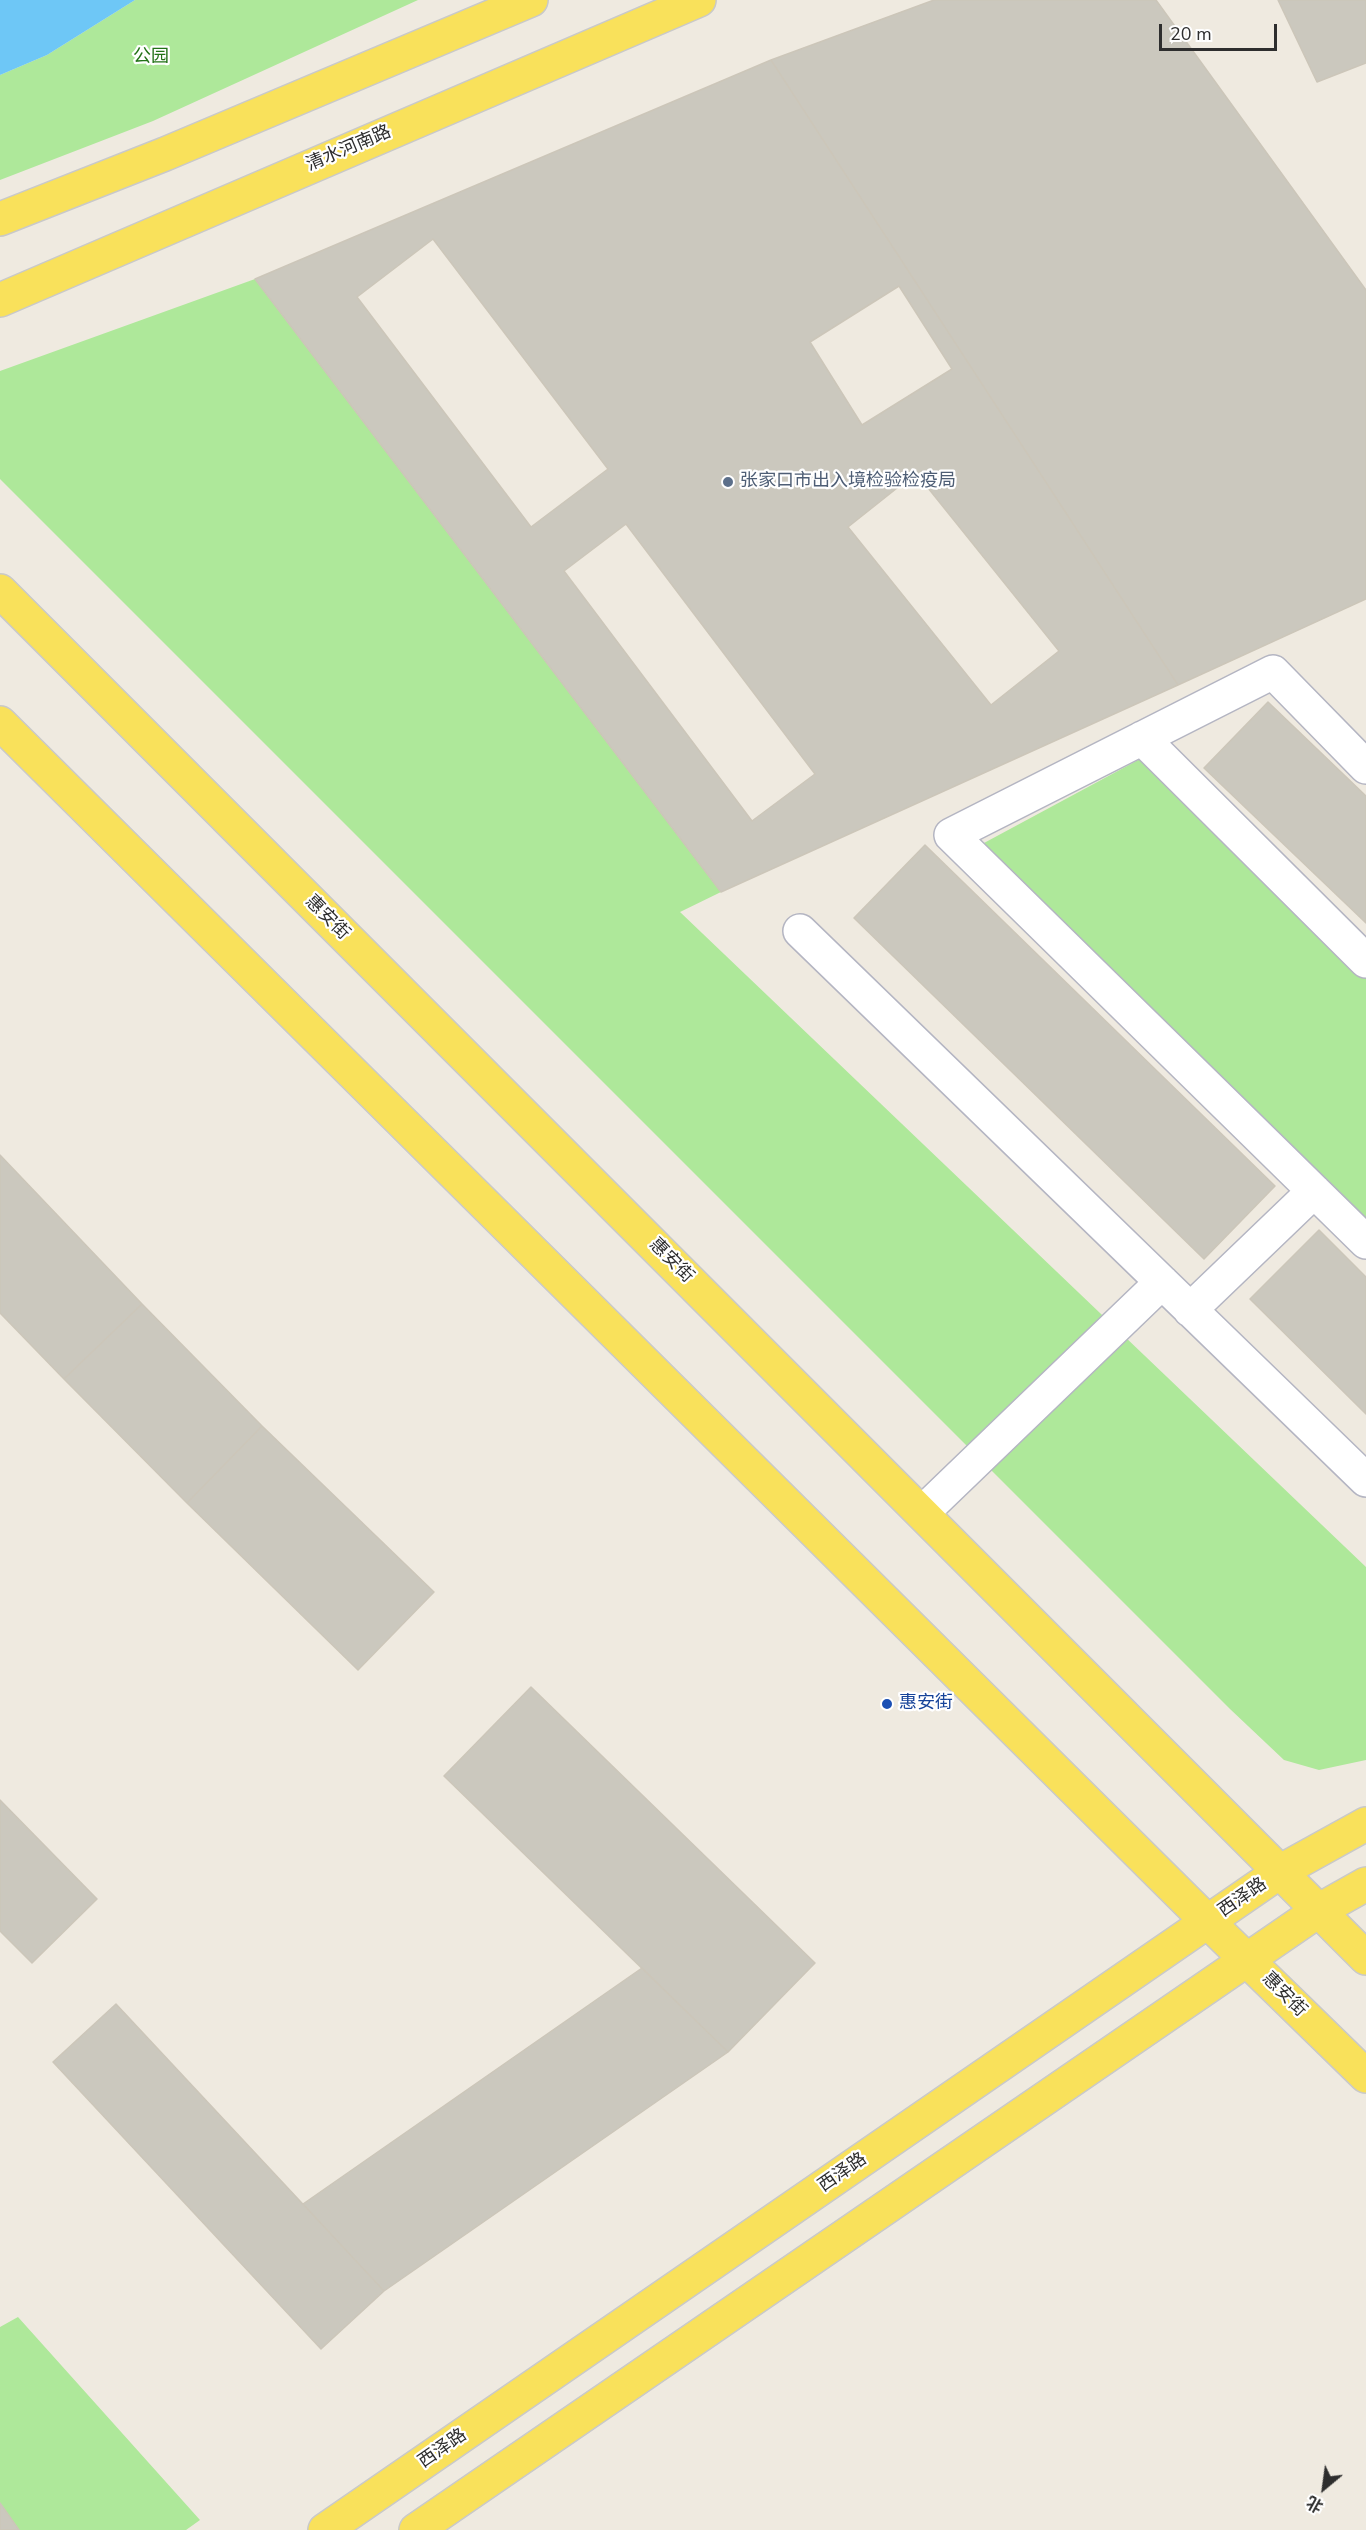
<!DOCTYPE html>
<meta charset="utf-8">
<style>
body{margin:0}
#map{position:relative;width:1366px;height:2530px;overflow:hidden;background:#efeae0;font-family:"Nunito Sans","Noto Sans SC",sans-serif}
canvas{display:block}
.north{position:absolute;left:1294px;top:2458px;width:60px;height:60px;-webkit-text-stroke:4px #fff;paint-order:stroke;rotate:209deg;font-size:16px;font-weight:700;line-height:24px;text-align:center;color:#2e2e2e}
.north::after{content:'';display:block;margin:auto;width:21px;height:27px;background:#2e2e2e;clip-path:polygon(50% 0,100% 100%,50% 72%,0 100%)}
.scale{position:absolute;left:1159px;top:24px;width:118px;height:27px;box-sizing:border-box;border:3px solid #2e2e2e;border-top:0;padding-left:8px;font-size:18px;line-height:21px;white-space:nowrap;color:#2e2e2e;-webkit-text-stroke:4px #fff;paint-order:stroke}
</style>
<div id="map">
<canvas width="1366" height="2530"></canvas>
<div class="north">北</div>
<div class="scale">20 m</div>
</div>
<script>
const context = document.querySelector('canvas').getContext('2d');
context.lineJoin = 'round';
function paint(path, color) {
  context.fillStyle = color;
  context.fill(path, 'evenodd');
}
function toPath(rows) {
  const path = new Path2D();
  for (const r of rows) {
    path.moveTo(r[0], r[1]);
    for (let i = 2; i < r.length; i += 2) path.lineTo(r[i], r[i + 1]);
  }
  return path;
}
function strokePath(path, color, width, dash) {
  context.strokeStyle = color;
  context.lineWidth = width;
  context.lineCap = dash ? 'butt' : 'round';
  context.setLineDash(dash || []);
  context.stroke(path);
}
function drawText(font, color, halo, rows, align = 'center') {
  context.font = font + ' "Nunito Sans","Noto Sans SC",sans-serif';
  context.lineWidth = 4.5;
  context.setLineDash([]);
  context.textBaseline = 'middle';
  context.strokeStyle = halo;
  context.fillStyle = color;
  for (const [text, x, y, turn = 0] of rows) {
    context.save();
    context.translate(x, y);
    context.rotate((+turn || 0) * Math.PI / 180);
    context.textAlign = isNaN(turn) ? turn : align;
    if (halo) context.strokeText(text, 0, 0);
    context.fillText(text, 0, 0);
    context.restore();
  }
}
const green = toPath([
 [135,0,418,0,153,121,0,180,0,75,47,55],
 [255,279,721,892,680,912,1366,1567,1366,1760,1319,1770,1284,1760,1230,1709,0,479,0,371],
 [1140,759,1366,979,1366,1219,984,843],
 [18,2317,200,2520,186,2530,0,2530,0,2327]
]);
const water = toPath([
 [0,0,135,0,47,55,0,75]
]);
const building = toPath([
 [934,0,1156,0,1366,290,1366,599,1178,685,771,60,934,0],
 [1278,0,1366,0,1366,63,1317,82,1278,0],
 [771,60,1178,685,721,892,255,279,771,60],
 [433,239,608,469,531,527,357,297,433,239],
 [899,286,952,369,862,425,810,342,899,286],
 [916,473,1059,651,991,705,848,527,916,473],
 [626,524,815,774,752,821,564,571,626,524],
 [1268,702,1366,796,1366,923,1204,768,1268,702],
 [925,845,1275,1186,1204,1259,854,918,925,845],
 [0,1155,142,1304,64,1379,0,1313,0,1155],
 [1319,1230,1366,1277,1366,1414,1250,1299,1319,1230],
 [142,1304,262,1426,187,1503,64,1379,142,1304],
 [262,1426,434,1592,358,1670,187,1503,262,1426],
 [531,1687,815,1963,728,2052,444,1776,531,1687],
 [0,1800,97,1899,32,1963,0,1931,0,1800],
 [642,1968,728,2052,384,2291,303,2204,642,1968],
 [116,2004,384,2291,321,2349,53,2062,116,2004],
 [0,2503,19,2530,0,2530,0,2503]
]);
const minor = toPath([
 [1142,738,1366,961],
 [1366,767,1273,672,951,835,1366,1242],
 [800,931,1366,1480],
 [1190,1310,1314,1191],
 [922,1513,1162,1282]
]);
const major = toPath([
 [0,219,165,154,531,0],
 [0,300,699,0],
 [0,591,1366,1958],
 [0,723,1208,1922,1366,2076],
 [325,2530,1281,1871,1366,1824],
 [416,2530,1318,1911,1366,1884]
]);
const markers = [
 [728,482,6,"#5c6f8a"],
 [887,1704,6,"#1a4fb4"]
];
const parkNames = [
 ["公园",151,58]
];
const streetNames = [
 ["清水河南路",349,149,-23],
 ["惠安街",327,918,45],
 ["惠安街",671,1261,45],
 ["西泽路",1243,1898,-35],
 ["惠安街",1284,1995,45],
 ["西泽路",843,2173,-35],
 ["西泽路",443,2449,-35]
];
const serviceNames = [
 ["张家口市出入境检验检疫局",740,482]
];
const transitNames = [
 ["惠安街",899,1704]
];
paint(green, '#aee89a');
paint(water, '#6ec7f6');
paint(building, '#cbc8be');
strokePath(building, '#ccc6b9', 1.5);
strokePath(minor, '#b4b5c2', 36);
strokePath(major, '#c9c9c9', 36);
strokePath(minor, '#fff', 33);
strokePath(major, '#f9e15b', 33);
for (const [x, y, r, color] of markers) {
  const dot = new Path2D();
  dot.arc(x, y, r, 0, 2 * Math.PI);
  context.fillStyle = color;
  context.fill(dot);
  strokePath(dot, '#fff', 2);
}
drawText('18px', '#227217', '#fff', parkNames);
drawText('18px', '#2e2e2e', '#fff', streetNames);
drawText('18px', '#4e5e75', '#fff', serviceNames, 'left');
drawText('18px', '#164399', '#fff', transitNames, 'left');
</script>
